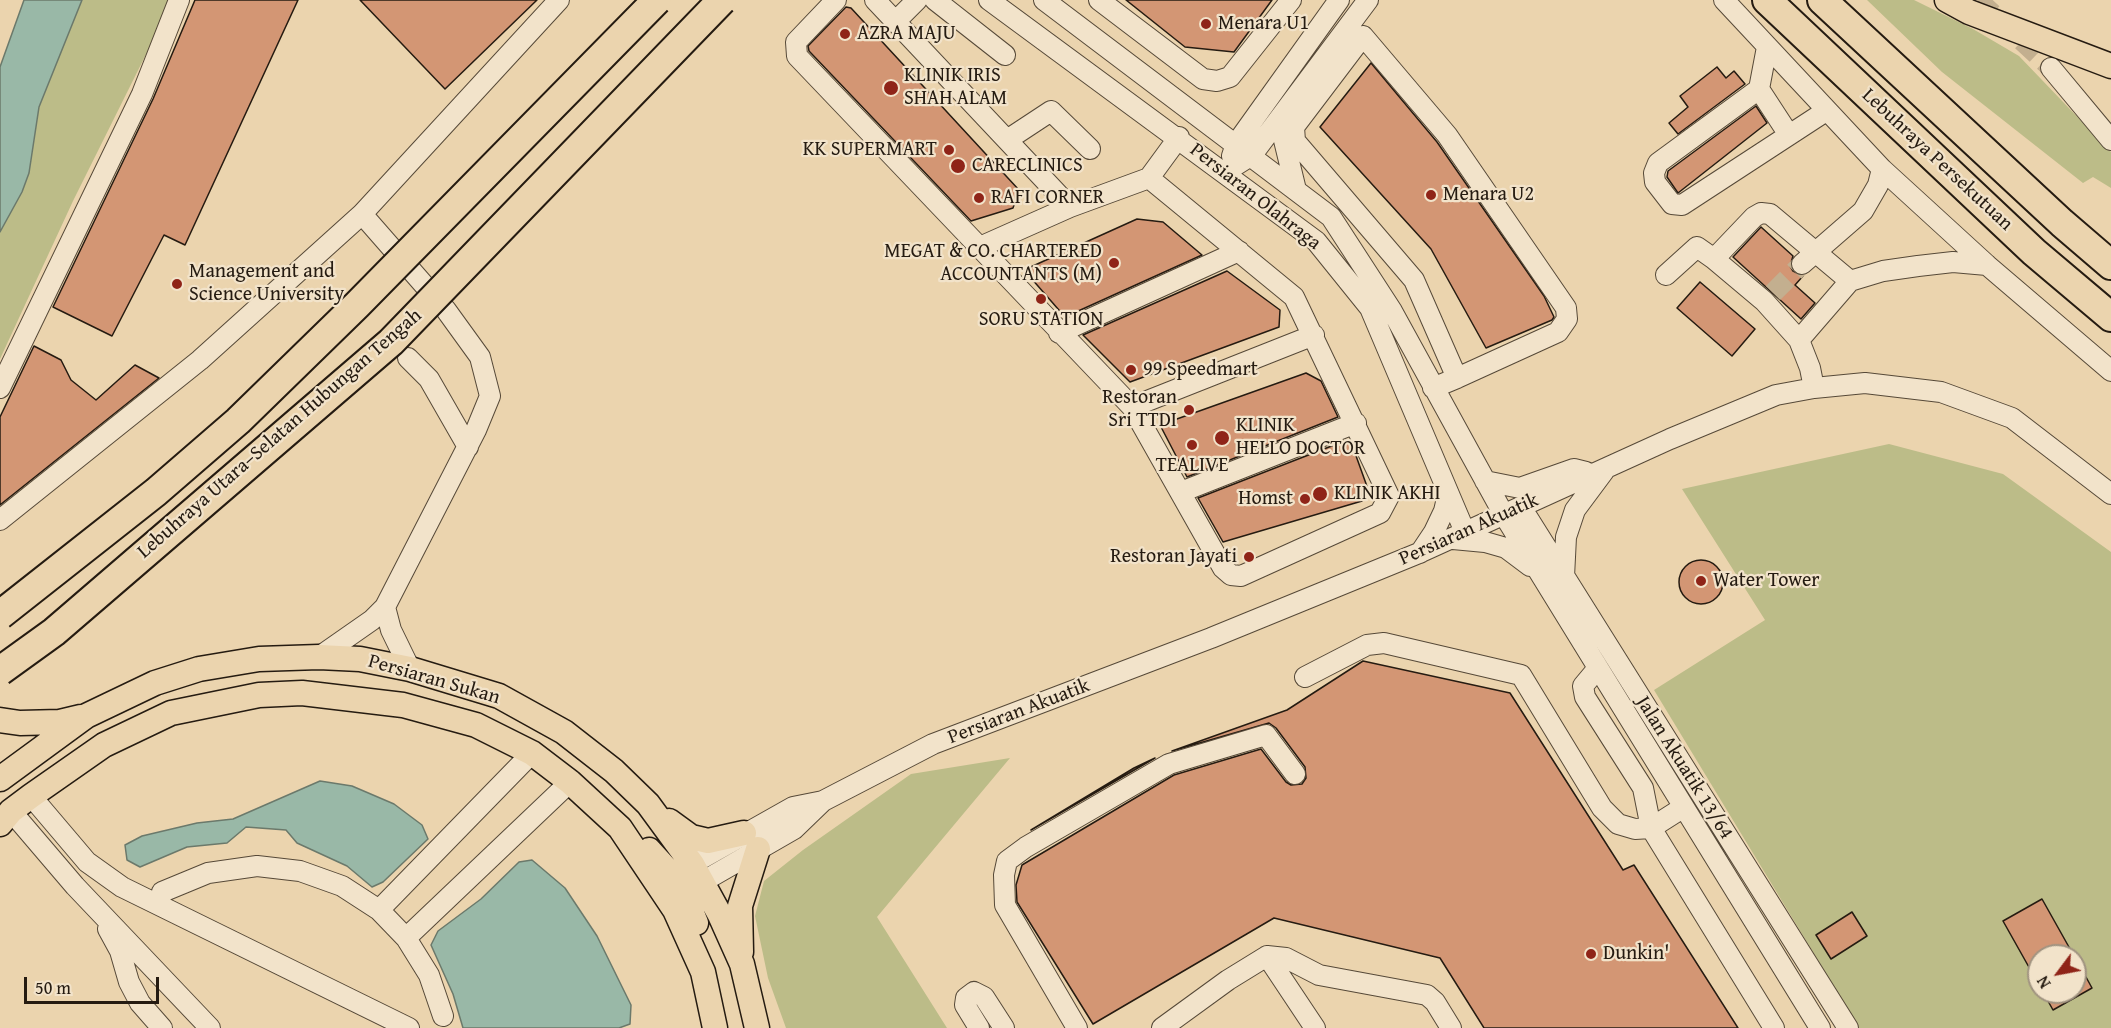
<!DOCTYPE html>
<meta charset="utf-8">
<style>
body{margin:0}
#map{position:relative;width:2111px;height:1028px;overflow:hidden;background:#ebd4ae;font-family:"Gentium Book Plus",serif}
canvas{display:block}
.north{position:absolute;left:2027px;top:944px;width:60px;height:60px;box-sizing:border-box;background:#f2e3ca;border:2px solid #a09380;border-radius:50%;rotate:238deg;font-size:16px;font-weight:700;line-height:24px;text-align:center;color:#251b11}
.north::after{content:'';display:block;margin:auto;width:21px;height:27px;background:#8f2418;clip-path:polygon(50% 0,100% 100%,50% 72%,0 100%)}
.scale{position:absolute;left:24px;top:977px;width:135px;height:27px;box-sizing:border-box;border:3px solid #251b11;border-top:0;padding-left:8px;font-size:18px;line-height:21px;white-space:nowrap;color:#251b11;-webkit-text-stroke:4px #f2e3ca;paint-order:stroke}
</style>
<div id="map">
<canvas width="2111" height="1028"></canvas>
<div class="north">N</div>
<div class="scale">50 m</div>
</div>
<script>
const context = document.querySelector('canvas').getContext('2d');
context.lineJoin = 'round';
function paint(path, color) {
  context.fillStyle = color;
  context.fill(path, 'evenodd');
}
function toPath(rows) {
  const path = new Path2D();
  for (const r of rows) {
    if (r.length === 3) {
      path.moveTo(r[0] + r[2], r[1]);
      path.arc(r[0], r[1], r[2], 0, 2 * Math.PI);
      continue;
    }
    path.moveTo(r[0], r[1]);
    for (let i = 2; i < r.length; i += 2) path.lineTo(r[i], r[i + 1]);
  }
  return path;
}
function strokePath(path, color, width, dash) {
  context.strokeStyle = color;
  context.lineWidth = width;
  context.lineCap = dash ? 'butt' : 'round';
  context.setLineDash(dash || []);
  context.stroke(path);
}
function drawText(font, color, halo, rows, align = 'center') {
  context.font = font + ' "Gentium Book Plus",serif';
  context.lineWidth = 4.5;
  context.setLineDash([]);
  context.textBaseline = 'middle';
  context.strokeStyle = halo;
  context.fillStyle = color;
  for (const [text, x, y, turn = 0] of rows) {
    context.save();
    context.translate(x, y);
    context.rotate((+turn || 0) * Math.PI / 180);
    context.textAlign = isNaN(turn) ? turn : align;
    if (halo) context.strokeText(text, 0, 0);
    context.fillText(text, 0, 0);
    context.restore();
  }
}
const green = toPath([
 [82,0,173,0,73,201,0,359,0,232,22,192,29,173,39,107],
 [1867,0,1914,0,1973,29,2019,56,2111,152,2111,188,2093,177,2083,183,1942,72],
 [1889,444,2003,474,2111,552,2111,1028,1859,1028,1654,690,1765,620,1682,489],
 [2039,956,2075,956,2075,992,2039,992],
 [1010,758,877,917,947,1028,786,1028,768,978,755,916,764,881,803,850,911,774]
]);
const water = toPath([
 [24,0,82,0,39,107,29,173,22,192,0,232,0,67,24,0],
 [320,781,352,786,394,804,422,825,428,839,383,882,372,887,347,866,297,843,286,830,246,827,227,843,187,847,140,867,127,860,125,845,142,836,197,823,233,819,320,781],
 [532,860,565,888,597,936,631,1005,630,1024,619,1028,463,1028,453,994,431,945,438,931,481,899,519,862,532,860]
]);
const building = toPath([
 [195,0,298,0,185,245,164,235,112,336,53,307,153,99,195,0],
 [360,0,537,0,445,89,360,0],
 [1126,0,1272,0,1234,52,1185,47,1126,0],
 [846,7,851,8,1019,190,1013,208,971,221,809,51,808,46,846,7],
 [1371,63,1437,142,1544,296,1554,317,1552,320,1486,348,1431,249,1320,127,1371,63],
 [1717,67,1726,78,1734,71,1745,84,1678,134,1669,123,1688,107,1680,96,1717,67],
 [1756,106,1767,123,1678,193,1667,177,1668,171,1756,106],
 [1137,219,1163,222,1202,255,1065,317,1024,270,1137,219],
 [1761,227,1793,256,1790,266,1793,271,1803,276,1795,285,1815,303,1801,319,1733,257,1761,227],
 [1227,271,1280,310,1279,327,1130,382,1083,335,1227,271],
 [1700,282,1755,329,1732,356,1677,308,1700,282],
 [34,346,61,360,71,380,96,400,135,365,159,378,0,505,0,417,34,346],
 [1306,373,1321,381,1338,417,1187,477,1160,425,1306,373],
 [1347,440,1355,453,1369,492,1362,501,1223,542,1198,498,1347,440],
 [1701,582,22],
 [1363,661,1510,693,1623,870,1634,865,1738,1028,1484,1028,1440,958,1274,918,1093,1024,1017,902,1016,885,1022,865,1174,775,1261,749,1286,782,1291,785,1302,784,1306,778,1305,767,1276,728,1269,723,1172,751,1287,710,1363,661],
 [1155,758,1031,830,1134,768,1155,758],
 [2042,899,2074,956,2039,956,2039,985,2003,921,2042,899],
 [1852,912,1867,936,1831,959,1816,935,1852,912],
 [2075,957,2092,988,2053,1010,2043,992,2075,992,2075,957]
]);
const minorTunnel = toPath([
 [1978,0,2051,68],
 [1773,293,1802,264]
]);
const minor = toPath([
 [836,0,796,42,797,56,1132,407,1223,568,1231,575,1241,576,1380,513,1389,496,1294,297,1149,178],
 [875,0,1070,207],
 [935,0,1005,55],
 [989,0,1316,241,1370,308,1465,532],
 [1044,0,1331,217,1392,311,1504,515,1820,1028],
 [1099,0,1203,79,1217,81,1230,77,1291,0],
 [1724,0,1882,169,1987,265,2111,371],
 [895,22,917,0],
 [1767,47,1759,89,1658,163,1654,173,1655,182,1672,204,1682,205,1826,111],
 [2051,68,2111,140],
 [1759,89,1789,135],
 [1281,128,1296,190],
 [1007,140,1051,111,1090,149],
 [1232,156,1236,144,1339,0],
 [1225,172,1252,155,1368,0],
 [1149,178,1179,137],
 [980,247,1070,207,1149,178],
 [1714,259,1754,217,1761,213,1770,214,1850,281],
 [1802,264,1863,211,1878,185,1882,169],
 [1666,275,1697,247,1714,259,1764,301,1799,340,1810,368,1814,388],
 [1059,333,1239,251],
 [1799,340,1850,281,1883,271,1918,266,1953,262,1987,265],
 [408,358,429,379,468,447],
 [0,388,142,94,179,0],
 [1433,388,1457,378,1558,332,1567,319,1566,308,1447,135,1363,36,1294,127,1295,141,1414,280,1457,378],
 [1132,407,1314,335],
 [1485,481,1520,488,1574,469,1586,472],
 [1181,492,1356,423],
 [1521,507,1848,1028],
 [0,520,200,360,362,214,559,0],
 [1453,539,1485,542,1506,548,1530,566],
 [1420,553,1434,532,1444,511,1448,494],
 [1564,577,1566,537,1575,510,1604,471],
 [385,607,391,630,410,669],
 [319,657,372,620,385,607,476,430,490,396,480,357,446,310,362,214],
 [1598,668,1583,686,1585,697,1643,788,1651,828,1774,1028],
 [1305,677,1367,645,1384,643,1521,675,1602,808,1618,824,1635,829,1651,828,1684,807],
 [31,796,87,862,122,887,409,1028],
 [11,811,75,886,210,1028],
 [692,864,793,807,823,801,933,744,1211,638,1419,553,1670,439,1776,395,1814,388,1865,383,1941,392,2012,418,2111,494],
 [702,882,794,829,823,801],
 [162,892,208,873,257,866,300,871,342,886,379,910,406,938,429,975,443,1016],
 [379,910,532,753],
 [108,929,120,951,129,982,140,1003,162,1028],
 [406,938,570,782],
 [1267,956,1315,1028],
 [979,1028,965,1005,966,998,974,992,984,997,1004,1028],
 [1077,1028,1005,905,1004,875,1007,861,1026,847,1169,764,1266,735,1295,774],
 [1162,1028,1228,980,1267,956,1286,958,1319,975,1427,995,1435,1002,1451,1028]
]);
const major = toPath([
 [1947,0,1969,12,2111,66],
 [0,720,20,723,60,722,81,717],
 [0,779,86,716,155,683,199,669,259,659,319,657,360,659,410,669,499,696,564,732,614,771,648,804,692,864,720,915,742,964,757,1028],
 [669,821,691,837,708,841,744,833],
 [0,824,11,811,31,796,104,745,171,713,259,695,302,693,403,705,476,725,532,753,570,782,620,828,675,910,703,972,715,1028],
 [649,850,680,884,696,923],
 [741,952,740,906,758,849]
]);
const highway = toPath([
 [1767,0,2034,252,2111,317],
 [1822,0,2062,223,2111,265]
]);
const highwayBridge = toPath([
 [0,615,156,492,238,421,357,305,657,0],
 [0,671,54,632,391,342,722,0]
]);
const markers = [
 [1206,24,6,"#8f2418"],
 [845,34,6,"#8f2418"],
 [891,88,8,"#8f2418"],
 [949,150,6,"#8f2418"],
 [958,166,8,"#8f2418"],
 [1431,195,6,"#8f2418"],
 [979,198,6,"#8f2418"],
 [1114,263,6,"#8f2418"],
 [177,284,6,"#8f2418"],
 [1041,299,6,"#8f2418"],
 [1131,370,6,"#8f2418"],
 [1189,410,6,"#8f2418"],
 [1222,438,8,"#8f2418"],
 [1192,445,6,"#8f2418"],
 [1320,494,8,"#8f2418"],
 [1305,499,6,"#8f2418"],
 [1249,557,6,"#8f2418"],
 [1701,581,6,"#8f2418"],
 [1591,954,6,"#8f2418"]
];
const poiNames = [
 ["Menara U1",1218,24],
 ["AZRA MAJU",857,34],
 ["KLINIK IRIS",904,76],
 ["SHAH ALAM",904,99],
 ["KK SUPERMART",937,150,"right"],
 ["CARECLINICS",972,166],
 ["Menara U2",1443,195],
 ["RAFI CORNER",991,198],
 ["MEGAT & CO. CHARTERED",1102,252,"right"],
 ["ACCOUNTANTS (M)",1102,275,"right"],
 ["Management and",189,272],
 ["Science University",189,295],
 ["SORU STATION",1041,320,"center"],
 ["99 Speedmart",1143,370],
 ["Restoran",1177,398,"right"],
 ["Sri TTDI",1177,421,"right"],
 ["KLINIK",1236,426],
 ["HELLO DOCTOR",1236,449],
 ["TEALIVE",1192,466,"center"],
 ["KLINIK AKHI",1334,494],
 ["Homst",1293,499,"right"],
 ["Restoran Jayati",1237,557,"right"],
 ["Water Tower",1713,581],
 ["Dunkin'",1603,954]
];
const streetNames = [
 ["Lebuhraya Persekutuan",1937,160,43],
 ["Persiaran Olahraga",1255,197,38],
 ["Lebuhraya Utara–Selatan Hubungan Tengah",280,434,-41],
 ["Persiaran Akuatik",1469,530,-24],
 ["Persiaran Sukan",434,680,16],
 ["Persiaran Akuatik",1019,712,-21],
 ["Jalan Akuatik 13/64",1684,768,58]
];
paint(green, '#bcbc88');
paint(water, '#99b8a7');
strokePath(water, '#6b796b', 1.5);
paint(building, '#d39674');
strokePath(building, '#251b11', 1.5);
strokePath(minorTunnel, '#c3af8f', 20, [20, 10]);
strokePath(minor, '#564938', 22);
strokePath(major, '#251b11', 27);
strokePath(highway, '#251b11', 32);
strokePath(minor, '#f2e3ca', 20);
strokePath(major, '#ebd4ae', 24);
strokePath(highway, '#ebd4ae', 28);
strokePath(highwayBridge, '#251b11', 32, []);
strokePath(highwayBridge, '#ebd4ae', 28);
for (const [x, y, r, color] of markers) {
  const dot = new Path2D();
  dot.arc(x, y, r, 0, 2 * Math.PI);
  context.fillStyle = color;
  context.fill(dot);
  strokePath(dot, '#f2e3ca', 2);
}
drawText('20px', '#251b11', '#f2e3ca', poiNames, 'left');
drawText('20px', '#251b11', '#f2e3ca', streetNames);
</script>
